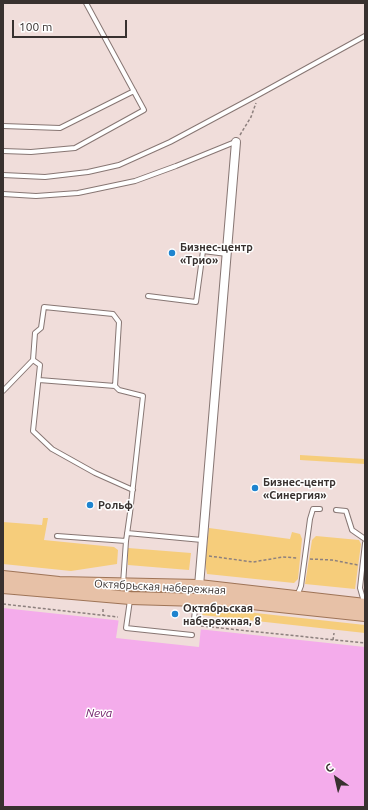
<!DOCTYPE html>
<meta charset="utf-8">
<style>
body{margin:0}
#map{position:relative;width:368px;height:810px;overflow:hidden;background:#f0ddda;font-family:Ubuntu,sans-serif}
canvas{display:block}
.frame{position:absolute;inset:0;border:4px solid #38312f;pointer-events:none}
.north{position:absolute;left:316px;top:758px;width:40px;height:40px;-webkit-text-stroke:3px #fff;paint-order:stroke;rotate:326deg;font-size:11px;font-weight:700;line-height:16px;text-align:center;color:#38312f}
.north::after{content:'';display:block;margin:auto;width:14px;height:18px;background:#38312f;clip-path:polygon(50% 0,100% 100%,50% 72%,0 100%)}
.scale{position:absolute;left:12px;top:20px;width:115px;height:18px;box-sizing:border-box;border:2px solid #38312f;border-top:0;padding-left:5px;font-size:12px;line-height:14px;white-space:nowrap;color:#38312f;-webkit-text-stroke:3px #fff;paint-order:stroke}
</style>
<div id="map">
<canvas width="368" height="810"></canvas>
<div class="frame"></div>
<div class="north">С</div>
<div class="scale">100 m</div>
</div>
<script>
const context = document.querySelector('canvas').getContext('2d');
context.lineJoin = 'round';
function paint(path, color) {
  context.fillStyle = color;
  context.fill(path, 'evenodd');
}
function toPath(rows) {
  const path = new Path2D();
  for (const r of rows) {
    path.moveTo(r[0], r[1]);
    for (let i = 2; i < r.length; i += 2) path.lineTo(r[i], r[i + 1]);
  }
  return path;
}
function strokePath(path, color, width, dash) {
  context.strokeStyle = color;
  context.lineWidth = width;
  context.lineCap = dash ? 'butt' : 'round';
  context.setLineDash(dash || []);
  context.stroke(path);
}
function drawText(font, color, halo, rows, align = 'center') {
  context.font = font + ' Ubuntu,sans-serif';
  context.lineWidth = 3;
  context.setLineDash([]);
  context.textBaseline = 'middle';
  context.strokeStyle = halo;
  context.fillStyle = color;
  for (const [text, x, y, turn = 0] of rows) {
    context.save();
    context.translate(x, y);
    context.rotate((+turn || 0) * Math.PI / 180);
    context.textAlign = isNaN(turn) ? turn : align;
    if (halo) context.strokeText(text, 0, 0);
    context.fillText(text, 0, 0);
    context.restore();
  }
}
const green = toPath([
 [300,455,365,459,365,464,300,460],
 [43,518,48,518,44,540,114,547,118,550,117,564,71,571,3,564,3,522,42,525],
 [209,528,290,539,292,532,300,534,302,539,298,579,294,583,207,574,205,563],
 [316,536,359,540,361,544,355,589,305,584,312,540],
 [128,548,191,553,189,570,128,565],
 [210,608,365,625,365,633,202,615,206,609]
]);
const water = toPath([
 [3,608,365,647,365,807,3,807]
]);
const pier = toPath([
 [119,618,201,627,199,647,116,638]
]);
const path = toPath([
 [240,135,251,117,256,103],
 [209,556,253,562,283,557,298,558],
 [310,559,332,560,358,565],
 [3,604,118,617],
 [103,609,103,615],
 [201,626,365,643],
 [333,640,334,633]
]);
const service = toPath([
 [3,126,60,128,134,91],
 [3,151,31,152,75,148,144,110,86,3],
 [3,175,45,177,88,172,119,165,170,142,256,96,365,36],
 [3,194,36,196,78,193,135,181,176,166,235,142],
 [148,296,196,302,203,251,227,254],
 [33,360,40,365,33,431,52,449,95,473,133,490],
 [115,386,119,390,143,396,130,513,126,541,123,584],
 [3,391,33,360,35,333,41,328,44,307,113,314,119,322,115,386,39,380],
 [336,510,346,511,352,530,365,539],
 [127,533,202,540],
 [57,536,126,541],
 [297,596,301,586,310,519,313,509,320,509],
 [130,600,126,628,192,635],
 [364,602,360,588,365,543],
 [194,619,196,601]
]);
const minor = toPath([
 [199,586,236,142]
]);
const primary = toPath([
 [3,577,59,583,199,586,365,605],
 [3,587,130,598,233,601,365,615]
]);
const markers = [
 [172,253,4,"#1e84cf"],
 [255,488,4,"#1e84cf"],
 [90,505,4,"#1e84cf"],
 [175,614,4,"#1e84cf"]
];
const poiNames = [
 ["Бизнес-центр",180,247],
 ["«Трио»",180,260],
 ["Бизнес-центр",263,482],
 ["«Синергия»",263,495],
 ["Рольф",98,505],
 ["Октябрьская",183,608],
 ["набережная, 8",183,621]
];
const streetNames = [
 ["Октябрьская набережная",160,587,3]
];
const waterNames = [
 ["Neva",99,713]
];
paint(green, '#f6cd7b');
paint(water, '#f4aceb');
paint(pier, '#f0ddda');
strokePath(service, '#877673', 6);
strokePath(minor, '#877673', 10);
strokePath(primary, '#9f7457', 14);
strokePath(path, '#8d807e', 1.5, [3, 2]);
strokePath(service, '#fff', 4);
strokePath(minor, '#fff', 8);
strokePath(primary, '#e7c1a7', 12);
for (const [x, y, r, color] of markers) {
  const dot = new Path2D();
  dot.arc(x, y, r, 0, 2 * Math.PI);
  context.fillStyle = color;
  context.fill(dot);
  strokePath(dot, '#fff', 1.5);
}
drawText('bold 11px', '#38312f', '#fff', poiNames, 'left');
drawText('11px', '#38312f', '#fff', streetNames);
drawText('italic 12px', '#701e69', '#fff', waterNames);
</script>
